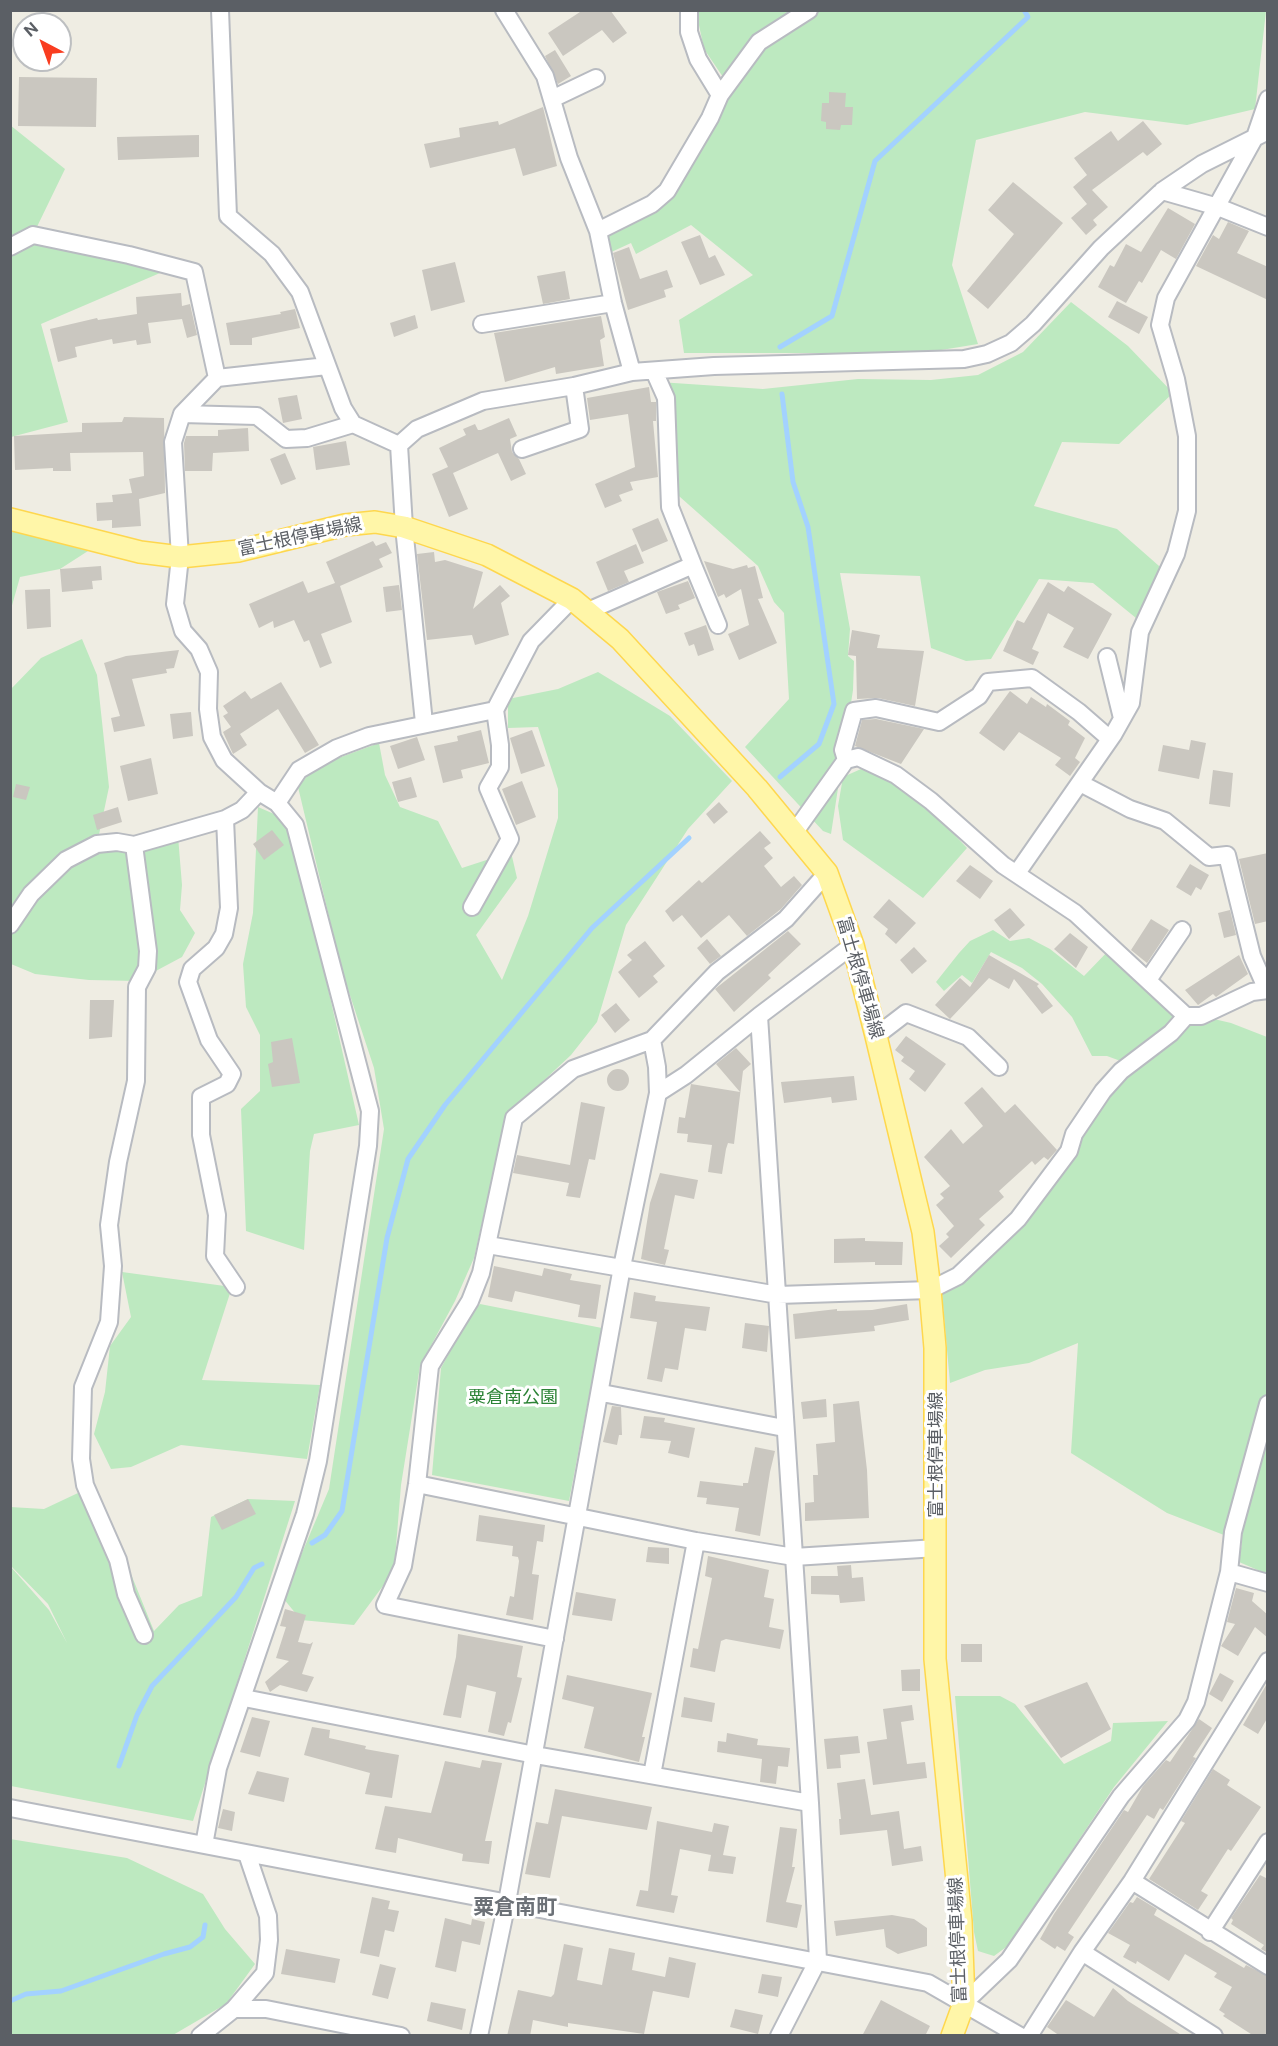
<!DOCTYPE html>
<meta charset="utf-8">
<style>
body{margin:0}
#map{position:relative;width:1278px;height:2046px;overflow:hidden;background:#efede3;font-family:"Public Sans",sans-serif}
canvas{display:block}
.frame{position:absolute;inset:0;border:12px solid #5b5f65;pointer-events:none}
.north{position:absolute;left:12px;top:12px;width:60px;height:60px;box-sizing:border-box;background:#fff;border:2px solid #bdbfc1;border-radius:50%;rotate:319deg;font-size:16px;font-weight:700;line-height:24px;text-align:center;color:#5b5f65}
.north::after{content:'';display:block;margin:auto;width:21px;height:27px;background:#f93d20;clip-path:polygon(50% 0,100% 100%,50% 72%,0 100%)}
</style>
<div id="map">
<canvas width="1278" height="2046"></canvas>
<div class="frame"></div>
<div class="north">N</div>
</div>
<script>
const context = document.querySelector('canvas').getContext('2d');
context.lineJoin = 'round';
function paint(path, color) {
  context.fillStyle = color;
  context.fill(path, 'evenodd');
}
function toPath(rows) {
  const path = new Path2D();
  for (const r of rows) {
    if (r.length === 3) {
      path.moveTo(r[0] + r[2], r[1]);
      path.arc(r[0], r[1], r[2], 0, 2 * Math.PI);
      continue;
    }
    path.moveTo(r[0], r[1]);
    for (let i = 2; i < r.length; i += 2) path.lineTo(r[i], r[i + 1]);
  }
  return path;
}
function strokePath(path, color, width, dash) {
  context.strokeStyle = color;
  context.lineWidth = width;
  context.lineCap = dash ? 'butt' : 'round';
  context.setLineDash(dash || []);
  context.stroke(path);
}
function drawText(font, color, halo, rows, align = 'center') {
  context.font = font + ' "Public Sans","Noto Sans JP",sans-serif';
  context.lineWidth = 6;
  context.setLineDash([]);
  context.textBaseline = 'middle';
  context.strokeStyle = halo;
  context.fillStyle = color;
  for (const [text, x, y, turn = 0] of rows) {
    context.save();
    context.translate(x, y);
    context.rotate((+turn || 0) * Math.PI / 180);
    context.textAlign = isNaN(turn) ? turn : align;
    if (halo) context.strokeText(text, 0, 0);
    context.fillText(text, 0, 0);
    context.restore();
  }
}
const green = toPath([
 [696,11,1266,11,1255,109,1187,125,1085,112,976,140,952,265,978,344,923,353,684,353,679,320,753,275,691,225,636,254,631,243,607,254,598,231,651,205,725,80,704,49],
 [10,125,65,169,33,235,174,267,41,324,68,422,11,437],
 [1071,302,1128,346,1173,393,1119,444,1062,442,1034,506,1117,529,1167,573,1136,618,1093,583,1039,579,991,659,966,661,931,648,920,576,840,573,850,629,848,656,854,661,853,690,831,834,823,831,745,747,789,699,784,613,774,602,758,566,671,489,659,382,763,389,858,379,931,380,978,375,1023,352],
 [11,530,88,551,60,569,20,577,11,609],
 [82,639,97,675,109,787,97,844,178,836,182,885,180,910,195,933,182,957,137,981,89,980,35,974,11,964,11,689,41,658],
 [598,672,670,716,732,781,688,829,626,925,597,1022,571,1055,506,1116,474,1258,455,1301,420,1366,401,1485,394,1571,354,1625,301,1620,283,1598,329,1489,384,1129,374,1068,342,971,298,787,309,774,325,763,379,743,385,775,400,807,438,821,462,868,511,852,517,878,476,935,502,980,528,916,558,818,558,789,538,727,508,728,508,699,558,689],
 [861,769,892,778,929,808,967,848,923,898,843,840,838,806,843,777],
 [258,807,281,817,295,843,359,1125,314,1134,310,1151,304,1250,246,1231,241,1109,260,1091,260,1035,246,1007,243,964,253,913],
 [993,930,1010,941,1029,938,1050,949,1084,976,1111,948,1184,1016,1201,1016,1231,1023,1267,1037,1267,1574,1239,1562,1242,1542,1167,1513,1071,1453,1078,1343,1029,1363,985,1370,950,1383,942,1294,1014,1232,1126,1063,1107,1056,1092,1056,1072,1017,1042,984,1022,968,991,952,972,983,962,975,944,991,936,982,959,953,970,941],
 [122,1272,232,1287,202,1380,320,1385,307,1459,181,1445,131,1467,111,1469,94,1434,105,1392,110,1346,131,1317],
 [480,1304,602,1328,569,1501,432,1475,441,1368,469,1317],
 [95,1485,154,1631,179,1605,202,1596,211,1517,248,1499,295,1501,193,1821,11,1786,11,1567,49,1610,67,1643,48,1604,11,1566,10,1507,44,1509],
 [955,1696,1000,1696,1015,1704,1064,1764,1111,1741,1113,1723,1168,1721,1114,1787,1009,1945,994,1956,978,1951,974,1932],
 [10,1839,127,1858,203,1894,225,1929,255,1964,226,2004,173,2035,11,2035]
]);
const stream = toPath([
 [780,347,832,316,875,161,1028,17,1024,10],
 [780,777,819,744,834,704,808,527,793,482,782,394],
 [312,1543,325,1535,342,1511,387,1238,408,1159,445,1105,592,928,689,838],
 [119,1766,137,1715,152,1686,236,1597,254,1568,262,1564],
 [10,2001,26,1994,61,1991,164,1954,190,1947,203,1937,205,1925]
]);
const building = toPath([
 [583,10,610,10,627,33,613,43,602,30,563,56,548,33],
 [555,50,571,76,558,84,545,56],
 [19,77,97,78,96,127,18,126],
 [829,92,846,93,845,107,853,107,852,125,841,125,840,130,826,129,826,122,821,121,822,103,829,103],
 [543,107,557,166,523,176,515,148,430,168,424,144,460,137,459,128,498,121,499,125],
 [1143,121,1162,144,1147,156,1143,152,1092,190,1108,207,1093,220,1097,225,1086,235,1071,218,1087,204,1073,187,1087,175,1074,158,1111,131,1118,141],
 [199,135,199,157,118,160,117,137],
 [1013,182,1063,223,988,309,967,291,1014,234,988,210],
 [1168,208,1195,224,1176,259,1161,250,1142,283,1139,281,1126,303,1098,287,1110,265,1114,267,1126,244,1141,252],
 [1228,222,1249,231,1237,253,1268,267,1268,300,1196,266,1213,235,1219,239],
 [700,235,709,258,715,255,725,275,700,285,681,242],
 [629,247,640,279,667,270,673,287,664,290,666,297,628,310,613,253],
 [455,262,465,302,431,311,422,270],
 [565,271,570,299,543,304,537,276],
 [181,293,182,306,190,304,197,335,187,338,182,319,148,323,151,343,137,345,136,340,113,344,112,339,75,347,77,357,58,362,50,329,97,318,98,320,137,314,136,297],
 [1117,301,1148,317,1139,334,1108,317],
 [295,309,300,328,252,338,252,345,230,345,226,323,281,314,280,312],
 [415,315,418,328,394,337,390,323],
 [601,316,605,337,600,340,604,366,556,374,555,367,505,382,494,333],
 [649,387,651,402,656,402,656,421,653,421,658,477,630,482,633,490,619,495,622,501,605,508,595,484,635,467,628,414,590,420,587,398],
 [297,395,302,419,283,423,278,398],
 [124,417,164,418,165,493,139,499,141,526,112,528,112,520,97,521,96,503,113,502,112,495,132,493,129,479,144,476,143,452,70,453,71,471,53,471,53,468,15,470,14,436,82,432,82,423,122,422],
 [509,418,517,436,510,439,512,452,519,459,526,474,511,481,498,453,453,473,468,509,449,517,432,474,448,467,439,448,466,435,463,429,475,424,478,430,481,430],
 [248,428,249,451,213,453,212,471,185,471,184,443,186,436,218,436,218,430],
 [346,441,350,465,316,470,313,447],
 [285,453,296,479,281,485,270,459],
 [658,518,668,541,642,552,632,529],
 [373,541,376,546,386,542,392,553,379,559,383,567,340,586,352,622,321,634,332,663,320,668,309,640,304,642,294,620,274,628,273,621,259,628,249,604,303,581,308,593,335,583,326,562],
 [636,544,644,563,624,571,629,582,608,591,596,562],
 [434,552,435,562,445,560,483,572,473,609,500,585,510,596,501,603,509,635,475,645,472,635,427,640,417,554],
 [704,561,733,569,747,565,748,568,755,566,763,598,758,599,777,643,739,660,728,634,749,625,741,589,726,598,724,594,718,597],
 [101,566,102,580,92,581,93,589,62,592,60,569],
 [688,581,695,598,678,605,680,609,666,614,657,592],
 [1048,582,1064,592,1068,586,1112,614,1088,659,1063,647,1074,628,1048,613,1032,649,1039,652,1033,665,1003,651,1017,620,1024,623],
 [399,585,402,610,386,612,383,587],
 [50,589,51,627,27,629,25,590],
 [706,625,714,650,698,656,694,644,689,646,684,633],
 [852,630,880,635,877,648,924,651,915,706,878,698,857,699,856,656,848,655],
 [179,650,174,668,166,669,167,673,132,679,145,726,114,732,111,718,120,716,104,663,126,656],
 [281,682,319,745,305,753,278,709,240,734,247,745,233,754,223,732,231,727,223,716,228,713,223,706,245,691,251,699],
 [1010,691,1027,704,1031,697,1046,707,1047,704,1070,721,1068,725,1085,738,1075,758,1080,762,1070,776,1055,765,1061,758,1019,732,1004,751,979,733],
 [191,712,193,736,173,739,170,714],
 [876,719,924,729,901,764,855,746,862,720],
 [481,730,489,763,461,770,463,778,443,783,434,746,458,741,457,736],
 [532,730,545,766,521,774,510,738],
 [417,737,425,760,398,769,390,746],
 [1191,740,1206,743,1199,779,1158,771,1163,745,1189,750],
 [151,758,158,794,128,801,120,766],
 [1213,770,1233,773,1230,807,1209,804],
 [411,777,417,797,398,802,392,782],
 [522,781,536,817,516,825,502,789],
 [16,784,30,787,26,800,13,797],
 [719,802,728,812,714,824,706,814],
 [118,807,122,822,97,830,93,815],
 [272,830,284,845,264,860,253,844],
 [760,831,771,843,764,848,773,858,764,866,781,887,794,876,802,885,781,909,747,936,729,915,701,938,682,915,673,922,665,911,699,880,702,883],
 [1268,853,1268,921,1255,924,1239,859],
 [1190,864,1209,875,1201,890,1196,887,1191,896,1176,887],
 [970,865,993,881,980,899,956,881],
 [889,899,916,923,896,944,885,934,888,929,873,917],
 [1010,908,1025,925,1009,939,994,920],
 [1230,910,1236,935,1224,938,1218,913],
 [1151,919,1169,930,1147,963,1131,950],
 [788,931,801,944,768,975,771,978,734,1012,715,989],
 [1070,933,1088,947,1076,968,1054,949],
 [707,939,721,956,710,964,697,948],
 [645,941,665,966,653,976,658,982,639,998,618,972,632,960,627,955],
 [914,947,927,961,912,974,900,960],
 [989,955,1039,984,1037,986,1053,1006,1042,1014,1014,979,1009,989,989,978,950,1019,935,1005,960,978,970,987],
 [1239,955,1248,974,1216,997,1213,994,1198,1005,1185,990],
 [90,1000,114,1000,112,1037,89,1039],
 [616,1003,630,1020,615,1033,601,1015],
 [906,1036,946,1064,925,1092,909,1079,915,1071,901,1061,904,1057,895,1050],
 [292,1038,300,1083,272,1087,268,1064,273,1062,271,1042],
 [736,1048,751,1064,743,1071,734,1144,728,1143,726,1149,722,1174,708,1172,712,1145,687,1142,688,1134,677,1133,679,1117,685,1118,691,1084,740,1092,716,1064],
 [618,1080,11],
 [854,1076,857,1100,832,1103,831,1097,784,1103,781,1082],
 [982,1087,1005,1113,1015,1104,1057,1150,1048,1160,1044,1157,1035,1165,1032,1161,999,1191,1004,1197,979,1219,985,1225,951,1258,939,1246,949,1237,946,1234,954,1226,936,1205,944,1198,940,1194,950,1186,924,1157,951,1129,963,1144,983,1126,964,1103],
 [581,1102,605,1107,595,1160,589,1159,580,1198,566,1196,569,1183,513,1173,517,1155,570,1165],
 [660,1173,698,1180,694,1199,675,1195,664,1249,669,1250,665,1265,641,1259,650,1203],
 [865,1238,865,1241,903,1242,902,1265,875,1265,875,1262,834,1263,834,1239],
 [494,1266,542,1276,544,1268,572,1274,570,1280,601,1285,596,1319,578,1317,580,1305,515,1291,512,1302,488,1297],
 [634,1292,656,1296,655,1301,710,1307,706,1331,685,1328,678,1370,665,1368,662,1382,647,1379,657,1322,630,1318],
 [907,1304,909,1320,874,1326,875,1331,795,1339,793,1314,837,1309,837,1311,872,1310],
 [745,1323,769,1326,767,1352,742,1348],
 [826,1399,827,1417,803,1419,801,1402],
 [859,1401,867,1470,869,1518,805,1521,805,1503,814,1502,813,1475,818,1475,816,1444,835,1442,833,1404],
 [612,1406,621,1407,622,1435,619,1435,617,1445,603,1442],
 [644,1416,665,1418,664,1422,695,1428,689,1458,668,1453,671,1441,640,1438],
 [755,1447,775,1451,770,1472,760,1536,735,1531,739,1508,706,1504,707,1498,697,1497,700,1481,743,1486,743,1483,748,1483],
 [248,1499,256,1514,222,1530,214,1515],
 [479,1515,545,1525,543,1542,537,1541,532,1574,539,1575,533,1620,506,1615,510,1596,514,1597,519,1561,518,1557,512,1556,513,1546,476,1541],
 [648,1547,669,1548,669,1564,646,1562],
 [708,1556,769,1570,764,1597,774,1599,769,1627,784,1630,780,1649,726,1639,721,1641,715,1672,690,1667,693,1648,698,1649,712,1578,705,1576],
 [851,1565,852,1578,863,1577,865,1601,840,1603,839,1595,811,1594,811,1576,838,1576,837,1566],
 [1236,1588,1254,1593,1252,1601,1268,1615,1268,1638,1255,1627,1238,1656,1221,1646,1235,1624,1227,1622],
 [576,1592,616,1599,612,1621,572,1615],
 [285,1609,306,1615,298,1642,310,1644,313,1642,302,1674,314,1677,307,1692,280,1685,270,1692,265,1682,289,1661,276,1658,286,1627,280,1626],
 [458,1634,523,1646,517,1677,522,1678,511,1723,508,1722,504,1736,488,1732,496,1692,467,1685,461,1718,443,1715,456,1657],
 [961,1644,982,1644,982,1662,961,1662],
 [920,1669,920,1691,902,1691,901,1670],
 [1220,1673,1234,1681,1222,1702,1209,1694],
 [567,1675,652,1693,642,1737,645,1737,639,1762,584,1748,594,1707,562,1699],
 [1087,1682,1111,1729,1061,1758,1024,1706],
 [1268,1682,1268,1717,1258,1734,1243,1725],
 [684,1697,715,1703,712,1722,681,1717],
 [912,1705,914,1720,901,1722,907,1764,925,1762,927,1778,873,1785,867,1742,887,1739,883,1709],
 [252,1717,270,1721,260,1757,240,1752],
 [1199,1719,1212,1728,1193,1757,1196,1758,1163,1810,1160,1808,1154,1819,1147,1815,1068,1933,1074,1937,1065,1951,1057,1946,1055,1949,1040,1939,1054,1914,1124,1810,1128,1812,1143,1786,1166,1760,1170,1762],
 [312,1727,330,1730,329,1738,366,1746,365,1749,399,1755,392,1798,365,1794,370,1773,304,1755],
 [727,1733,758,1739,757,1745,790,1748,788,1767,778,1766,776,1784,760,1782,762,1759,717,1752,718,1741,726,1742],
 [858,1736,860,1753,840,1755,841,1768,827,1769,824,1739],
 [482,1760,502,1763,485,1841,492,1841,489,1864,462,1861,463,1854,398,1838,396,1853,375,1849,385,1806,431,1813,445,1761,480,1768],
 [1213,1769,1230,1780,1227,1785,1261,1807,1231,1851,1228,1849,1201,1891,1208,1895,1198,1910,1149,1879,1185,1823,1181,1821],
 [257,1771,289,1778,284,1802,248,1794],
 [865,1779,871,1815,899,1811,904,1849,921,1846,923,1861,892,1866,887,1830,840,1835,839,1819,841,1819,837,1783],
 [555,1789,652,1807,647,1830,562,1816,550,1878,525,1874,536,1822,548,1824],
 [223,1809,235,1812,232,1831,218,1828],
 [657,1821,712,1832,714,1823,729,1826,723,1855,736,1857,733,1874,708,1871,711,1855,680,1849,671,1895,678,1896,674,1913,636,1906,640,1890,648,1891],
 [780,1827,797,1829,792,1867,795,1867,786,1902,802,1905,797,1928,766,1922],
 [1260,1875,1268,1879,1268,1953,1261,1949,1264,1945,1231,1924,1233,1920,1231,1918],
 [372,1897,390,1901,388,1909,399,1911,394,1932,385,1930,379,1957,360,1953],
 [1137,1897,1157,1909,1154,1915,1244,1968,1246,1965,1268,1976,1268,2036,1254,2036,1223,2016,1225,2014,1219,2010,1232,1987,1214,1977,1217,1973,1185,1954,1169,1981,1137,1961,1136,1964,1123,1957,1130,1945,1108,1933,1130,1902,1133,1903],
 [892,1915,914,1919,927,1928,927,1946,898,1954,886,1947,884,1929,836,1936,834,1921],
 [445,1918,471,1925,472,1919,485,1922,480,1945,462,1941,456,1972,435,1967],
 [564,1944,583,1948,577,1980,602,1985,609,1948,635,1953,632,1970,665,1977,669,1957,696,1963,689,1998,653,1991,644,2034,568,2023,568,2027,533,2020,530,2036,507,2036,518,1990,551,1997,554,1994],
 [286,1949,340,1959,335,1983,281,1974],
 [380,1964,396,1968,388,1999,372,1995],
 [762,1974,782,1977,778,1997,758,1993],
 [1113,1988,1128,2001,1183,2036,1060,2036,1047,2027,1066,2000,1094,2017],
 [881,2000,930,2026,925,2036,862,2036],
 [431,2002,466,2009,462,2030,427,2021],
 [735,2009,763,2015,758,2034,730,2027]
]);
const minor = toPath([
 [220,10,228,216,272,254,300,292,343,408,353,424,399,445],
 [504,10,545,76,569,158,598,231],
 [689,10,689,32,698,59,720,95],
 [552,99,596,78],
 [1162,191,1218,207,1268,227],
 [10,247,33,235,129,255,194,272,217,378],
 [482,324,613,303],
 [654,371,666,398,670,507,693,565],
 [632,372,613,303,598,231,652,204,667,191,710,118,720,95,759,42,809,10],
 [182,414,257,416,286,439,307,438,353,424],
 [399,445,417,429,483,401,574,386,632,372,714,366,964,359,987,354,1011,343,1033,324,1101,248,1162,191,1202,164,1268,131],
 [399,445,404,527,424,723],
 [522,449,580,429,574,386],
 [588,611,693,565,718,625],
 [1107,657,1122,718],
 [846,760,843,750,854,711,876,708,939,722,979,696,988,682,1032,678,1079,712,1110,739],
 [1080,783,1130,809,1165,821,1209,857,1227,855,1252,956,1267,990],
 [277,803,299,770,337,748,369,736,495,710,531,641,572,599],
 [225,819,229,908,224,934,216,948,192,969,188,982,209,1040,232,1074,227,1084,201,1097,201,1135,217,1215,215,1256,236,1287],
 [794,833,846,760,858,757,896,775,931,801,1003,865,1075,913,1186,1016,1201,1016,1252,992,1268,990],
 [1017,873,1113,735,1131,703,1140,632,1176,554,1187,511,1187,436,1176,379,1160,325,1166,298,1255,137,1268,99],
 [472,907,510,839,488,788,500,767,500,745,495,710],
 [10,925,31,894,66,860,97,844,117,842,134,845],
 [1148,980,1182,930],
 [876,1036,906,1013,968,1037,999,1067],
 [652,1040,717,972,786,919,827,873],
 [488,1245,778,1295,930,1290,958,1276,1018,1219,1069,1151,1074,1134,1103,1091,1121,1071,1171,1033,1186,1016],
 [602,1393,784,1428],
 [417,1484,696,1541,794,1557,937,1548],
 [1229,1572,1268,1583],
 [144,1635,126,1594,118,1560,85,1485,81,1459,83,1387,109,1322,113,1266,109,1225,118,1162,136,1081,137,987,147,968,148,951,134,845,225,819,242,810,259,792],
 [555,1639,385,1605,403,1566,417,1484,430,1366,470,1301,481,1273,514,1118,573,1069,652,1040,657,1067,658,1093],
 [244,1698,535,1755,810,1803,759,1016],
 [652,1775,696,1541],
 [10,1808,928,1983,1020,2036],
 [204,1845,218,1768,305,1514,318,1461,368,1146,370,1111,295,825,277,803,259,792,224,760,212,737,208,709,209,672,199,649,183,631,175,604,180,557,173,442,182,414,217,378,327,366],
 [1132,1881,1268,1966],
 [1210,1932,1268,1842],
 [1082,1952,1214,2036],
 [964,2003,1009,1960,1121,1796,1187,1720,1196,1702,1229,1572,1233,1532,1268,1404],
 [234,2009,266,2009,401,2036],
 [200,2036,234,2009,265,1973,269,1940,268,1916,247,1854],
 [479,2036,507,1902,622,1267,658,1093,686,1075,759,1016,853,945],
 [779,2036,818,1960,810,1803],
 [1029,2036,1082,1952,1132,1881,1268,1661]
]);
const major = toPath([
 [10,519,140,552,180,557,238,551,345,525,375,522,404,527,487,555,572,599,620,639,757,788,827,873,853,945,876,1036,923,1232,930,1290,935,1348,935,1659,961,1921,964,2003,952,2036]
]);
const streetNames = [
 ["富士根停車場線",300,537,-12],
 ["富士根停車場線",860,978,74],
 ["富士根停車場線",936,1455,-90],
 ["富士根停車場線",958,1940,-92]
];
const parkNames = [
 ["粟倉南公園",513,1397]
];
const quarterNames = [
 ["粟倉南町",515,1908]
];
paint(green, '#bde9c0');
strokePath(stream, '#a3d2ff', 5);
paint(building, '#cac7c0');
strokePath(minor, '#b8bbc1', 20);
strokePath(major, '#fed74e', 24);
strokePath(minor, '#fff', 16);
strokePath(major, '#fff6a8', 21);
drawText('18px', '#5b5f65', '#fff', streetNames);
drawText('18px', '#2c8336', '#fff', parkNames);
drawText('bold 21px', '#6c7177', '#fff', quarterNames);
</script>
